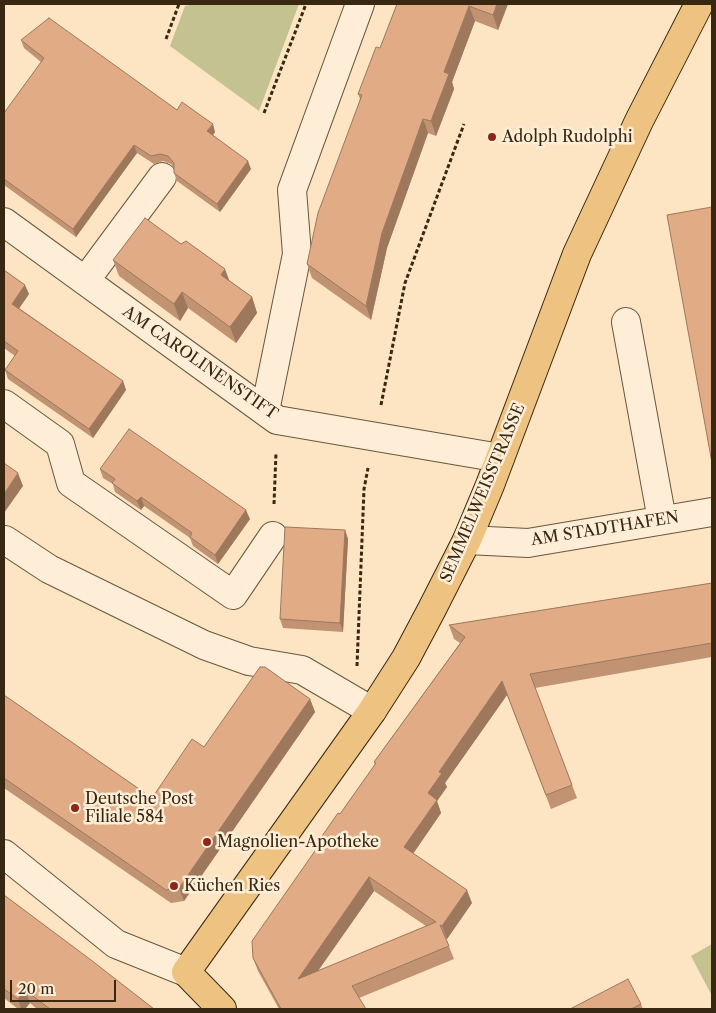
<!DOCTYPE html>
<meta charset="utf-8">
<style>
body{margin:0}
#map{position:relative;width:716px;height:1013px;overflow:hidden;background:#fde4c2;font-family:"Libre Caslon Text",serif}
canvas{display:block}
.frame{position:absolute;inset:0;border:5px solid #382812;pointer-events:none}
.scale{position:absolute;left:10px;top:980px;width:106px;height:22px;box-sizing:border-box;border:2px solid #382812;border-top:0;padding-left:6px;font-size:15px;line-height:18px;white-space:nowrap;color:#382812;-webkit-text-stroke:4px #feedd7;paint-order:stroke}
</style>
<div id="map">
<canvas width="716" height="1013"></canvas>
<div class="frame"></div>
<div class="scale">20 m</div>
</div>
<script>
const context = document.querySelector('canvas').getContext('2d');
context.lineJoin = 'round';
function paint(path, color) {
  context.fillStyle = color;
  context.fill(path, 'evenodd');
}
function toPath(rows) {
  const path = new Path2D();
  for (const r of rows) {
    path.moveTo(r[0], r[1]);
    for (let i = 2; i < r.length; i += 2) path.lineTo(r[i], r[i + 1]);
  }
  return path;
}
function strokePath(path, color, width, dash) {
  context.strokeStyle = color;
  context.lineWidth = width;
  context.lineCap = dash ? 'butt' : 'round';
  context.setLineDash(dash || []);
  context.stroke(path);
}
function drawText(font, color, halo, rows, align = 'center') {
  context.font = font + ' "Libre Caslon Text",serif';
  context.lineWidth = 5;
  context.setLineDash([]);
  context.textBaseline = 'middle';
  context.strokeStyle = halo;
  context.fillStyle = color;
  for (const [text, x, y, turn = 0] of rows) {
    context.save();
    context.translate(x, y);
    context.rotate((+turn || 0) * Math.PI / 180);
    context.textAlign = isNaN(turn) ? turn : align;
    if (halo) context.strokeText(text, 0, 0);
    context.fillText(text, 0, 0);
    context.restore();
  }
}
const green = toPath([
 [193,4,299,4,259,111,170,46,185,6],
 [712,944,712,996,691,956]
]);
const path = toPath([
 [166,39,179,4],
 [264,113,306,4],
 [381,405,405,283,464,124],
 [274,504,276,453],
 [357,666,364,489,368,468]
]);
const minor = toPath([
 [4,222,277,420,500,458],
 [85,281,162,177],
 [626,322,662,520],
 [4,404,60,444,71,483,233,595,273,536],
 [265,411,297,254,292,190,360,4],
 [5,540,49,569,204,645,249,661,302,670,372,711],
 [467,540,528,543,712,512],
 [4,854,116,944,186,972]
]);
const major = toPath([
 [222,1009,186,972,372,711,406,658,432,609,467,540,490,485,577,254,639,121,699,4]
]);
const wall = toPath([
 [397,4,508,4,498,30,475,21,452,82,454,89,436,136,428,133,387,248,371,320,312,278,307,264,360,99,358,94,380,48],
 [21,40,177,110,215,132,213,135,251,169,220,212,177,181,174,173,174,168,171,164,163,161,154,164,137,153,76,237,4,185,4,113,41,62,24,48],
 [113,260,230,281,252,297,257,313,236,343,188,308,180,321,119,276],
 [4,270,29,294,19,308,123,381,126,390,93,438,8,379,5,370,15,356,4,348],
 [100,469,250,519,218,564,193,546,190,538,144,506,141,510,115,492,113,484,103,478],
 [345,530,348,539,343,632,283,628,280,619],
 [712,583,712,657,535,688,577,798,551,809,507,695,445,783,447,787,437,801,441,813,413,854,472,903,447,939,446,939,454,959,359,998,366,1009,279,1009,258,971,253,958,323,840,322,836,340,814,375,765,374,762,460,643,454,639,449,625],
 [374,891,426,926,318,971],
 [4,695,152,798,204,747,310,699,315,712,184,901,171,903,4,788],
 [4,895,154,1009,37,1009,30,1003,25,1009,18,1009,4,998],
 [641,1004,643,1009,570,1009]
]);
const shadedWall = toPath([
 [497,4,508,4,498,30,493,15],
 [469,6,475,21,452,82,454,89,436,136,431,121,444,72],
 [423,119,428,133,387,248,371,320,366,306,382,233],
 [213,124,215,132,210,139,207,131],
 [134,145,137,153,76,237,73,229],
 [248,161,251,169,220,212,217,204],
 [225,269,231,285,221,275],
 [25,285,29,294,16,313,12,304],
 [182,292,188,308,180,321,174,304],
 [252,297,257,313,236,343,230,327],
 [123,381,126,390,93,438,89,429],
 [18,473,23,486,4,513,4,494],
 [141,497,144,506,141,510,137,501],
 [246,510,250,519,218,564,215,555],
 [345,530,348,539,343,632,340,623],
 [502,681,507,695,445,783,447,787,437,801,441,813,408,861,404,847,428,793,439,772],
 [310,699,315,712,184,901,179,888],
 [369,877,374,891,303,992,298,979],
 [467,890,472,903,447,939,442,926],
 [25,990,30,1003,25,1009,21,1009,18,999]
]);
const building = toPath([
 [397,4,497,4,493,15,469,6,444,72,449,74,431,121,423,119,382,233,366,306,307,264,318,213,362,95,358,94,376,47,380,48,397,4],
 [49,18,177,110,182,102,200,115,213,124,207,131,248,161,217,204,174,173,174,163,168,156,160,154,151,156,134,145,73,229,4,179,4,113,44,58,21,40,49,18],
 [712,207,712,463,667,215,712,207],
 [145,218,181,244,186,241,225,269,221,275,252,297,230,327,182,292,174,304,113,260,145,218],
 [4,270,25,285,12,304,123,381,89,429,5,370,18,351,4,341,4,270],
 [129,429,246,510,215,555,190,537,192,533,141,497,137,501,112,483,115,479,100,469,129,429],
 [4,463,18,473,4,494,4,463],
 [285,527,345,530,340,623,280,619,285,527],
 [712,583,712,643,530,674,572,785,546,795,502,681,439,772,442,773,428,793,437,800,404,847,467,890,442,926,440,925,449,946,352,986,366,1009,281,1009,253,958,252,941,324,838,322,836,338,813,340,814,376,763,374,762,465,637,449,625,712,583],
 [369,877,436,922,298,979,369,877],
 [260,667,265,667,310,699,179,888,166,890,4,778,4,695,152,798,192,739,204,747,260,667],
 [4,895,91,960,154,1009,50,1009,25,990,18,999,4,989,4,895],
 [628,979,641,1004,631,1009,570,1009,628,979]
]);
const markers = [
 [492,137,5,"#8f2418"],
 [75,808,5,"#8f2418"],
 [207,842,5,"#8f2418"],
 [174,886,5,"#8f2418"]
];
const poiNames = [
 ["Adolph Rudolphi",502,137],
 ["Deutsche Post",85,799],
 ["Filiale 584",85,817],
 ["Magnolien-Apotheke",217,842],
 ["Küchen Ries",184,886]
];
const streetNames = [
 ["AM CAROLINENSTIFT",200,363,35],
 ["SEMMELWEISSTRASSE",483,493,-67],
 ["AM STADTHAFEN",605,529,-9]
];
paint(green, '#c4c290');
strokePath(minor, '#69573e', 30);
strokePath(major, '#382812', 30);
strokePath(path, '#382812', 3, [4, 2.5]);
strokePath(minor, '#feedd7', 28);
strokePath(major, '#eec281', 28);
paint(wall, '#c19372');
paint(shadedWall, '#9d785d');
paint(building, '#e0ab85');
strokePath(building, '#9d785d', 1);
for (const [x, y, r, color] of markers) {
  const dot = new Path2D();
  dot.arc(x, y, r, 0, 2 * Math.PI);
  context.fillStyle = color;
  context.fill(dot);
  strokePath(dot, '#feedd7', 2);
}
drawText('16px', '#382812', '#feedd7', poiNames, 'left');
drawText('16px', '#382812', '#feedd7', streetNames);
</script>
